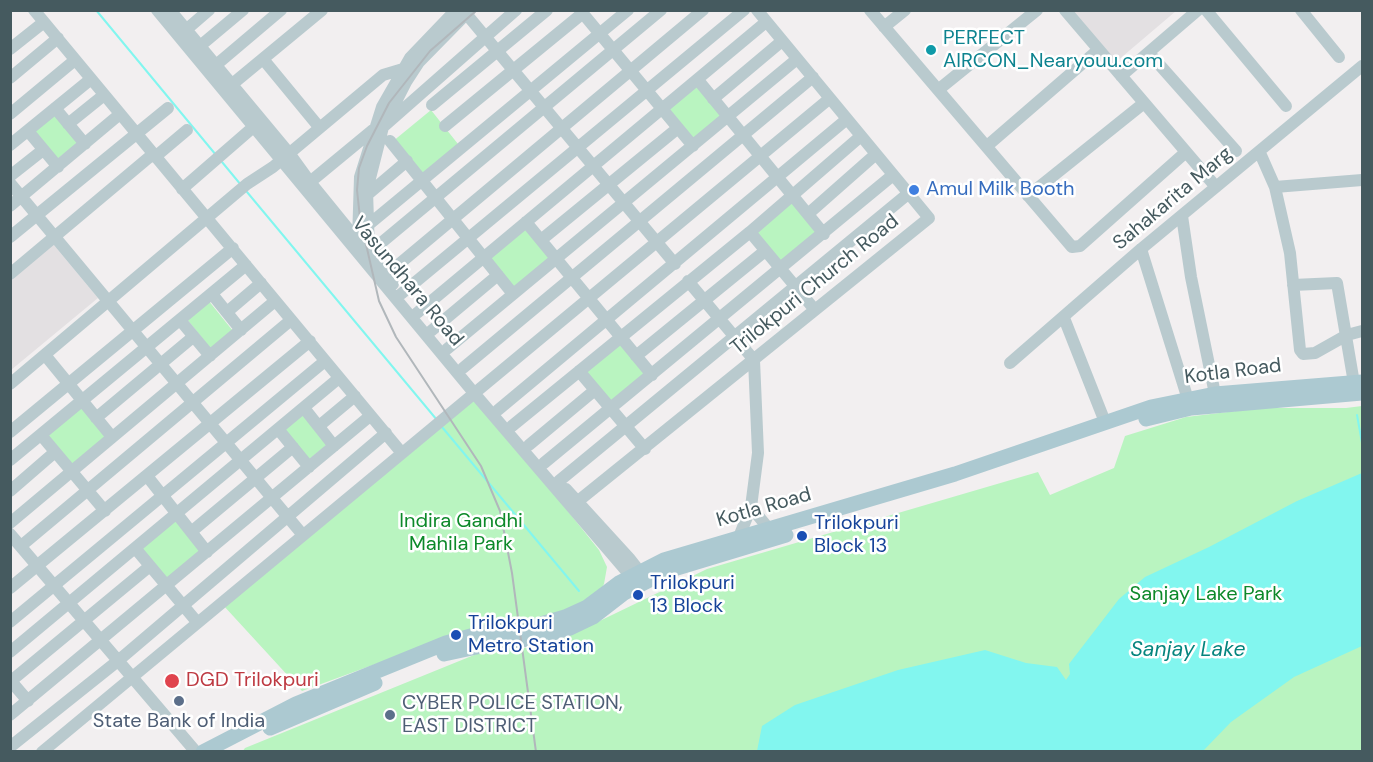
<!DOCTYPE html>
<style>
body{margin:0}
#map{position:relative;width:1373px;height:762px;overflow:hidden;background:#f2eff0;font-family:"DM Sans",sans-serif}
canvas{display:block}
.frame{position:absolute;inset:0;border:12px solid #455a5f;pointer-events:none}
</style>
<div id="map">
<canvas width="1373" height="762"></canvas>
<div class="frame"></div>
</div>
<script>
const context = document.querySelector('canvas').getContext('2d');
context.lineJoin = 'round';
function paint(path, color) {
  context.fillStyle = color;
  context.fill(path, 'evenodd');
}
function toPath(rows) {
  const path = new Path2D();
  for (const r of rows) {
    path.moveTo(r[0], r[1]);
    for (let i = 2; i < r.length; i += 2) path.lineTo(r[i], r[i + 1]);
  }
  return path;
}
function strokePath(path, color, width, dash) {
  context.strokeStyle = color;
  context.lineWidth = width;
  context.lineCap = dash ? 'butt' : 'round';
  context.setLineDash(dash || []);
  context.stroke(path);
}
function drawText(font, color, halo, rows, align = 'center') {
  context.font = font + ' "DM Sans",sans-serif';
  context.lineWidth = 5;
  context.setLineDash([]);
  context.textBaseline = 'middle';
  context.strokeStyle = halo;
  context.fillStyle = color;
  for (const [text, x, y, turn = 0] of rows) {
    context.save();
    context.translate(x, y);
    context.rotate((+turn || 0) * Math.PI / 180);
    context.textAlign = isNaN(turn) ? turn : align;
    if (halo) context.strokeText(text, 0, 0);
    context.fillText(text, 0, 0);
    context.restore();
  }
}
const education = toPath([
 [1072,11,1176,11,1116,62],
 [53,244,98,298,11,370,11,280]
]);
const green = toPath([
 [698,83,725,116,688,148,659,114],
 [431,110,458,144,421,176,392,142],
 [53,112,78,143,56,160,31,130],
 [790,200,818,233,780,265,752,231],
 [525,225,553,259,515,290,487,257],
 [208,300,233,331,211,349,186,318],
 [620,340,648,373,610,405,582,371],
 [475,395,599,550,607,567,604,584,598,594,561,614,441,640,302,691,223,605],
 [81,403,109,437,71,468,43,434],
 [1362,406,1362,751,242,752,245,748,479,653,550,645,707,569,1038,472,1050,495,1114,468,1125,436,1186,417,1261,408,1346,408],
 [304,412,329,443,307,461,281,430],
 [175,516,203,550,165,581,137,548]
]);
const water = toPath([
 [1362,473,1362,646,1294,677,1231,722,1203,751,757,751,762,726,795,705,898,670,985,650,1026,663,1057,667,1066,680,1070,674,1069,664,1119,599,1145,577,1209,547,1297,501]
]);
const stream = toPath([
 [96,10,216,155],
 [222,162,241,185],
 [247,192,437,420],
 [1357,415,1362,443],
 [442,427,579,591]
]);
const minor = toPath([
 [34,10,401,452],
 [157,10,474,393,635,581],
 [170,10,289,153,310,182,393,284],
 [463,10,675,264],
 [580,10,693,146],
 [870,10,1072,247,1080,246,1186,152],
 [1065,10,1216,187],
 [1206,10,1286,106],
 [1301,10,1339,57],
 [884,27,905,10],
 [187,29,209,10],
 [200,46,243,10],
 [10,49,44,22],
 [1149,53,1236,151],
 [263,59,319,127],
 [216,65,281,10],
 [1121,76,1198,10],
 [10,78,58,38],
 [698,80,824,234],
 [230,86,322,10],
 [938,90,1037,10],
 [713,99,782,41],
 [432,105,547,10],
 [55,108,85,144],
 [10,114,75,60],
 [68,124,104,95],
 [445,126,583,13],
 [28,131,58,167],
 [390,141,513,294],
 [10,145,91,79],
 [987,146,1098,50],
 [1260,153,1275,187,1290,253,1300,350,1303,354,1315,353,1347,335,1362,331],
 [155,157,187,130],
 [10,176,43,150],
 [310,182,373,130,383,127,516,10],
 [10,183,302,534],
 [1275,187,1362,180],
 [182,189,258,123],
 [367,195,407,161],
 [1028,196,1144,103],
 [10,206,120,114],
 [808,214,876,154],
 [1182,216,1191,277,1215,394],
 [526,222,652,375],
 [367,226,628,10],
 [750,232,815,310],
 [10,237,168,108],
 [358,240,360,177,382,107,410,58,456,10],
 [541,240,678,128],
 [1141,249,1190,406],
 [369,253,661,10],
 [369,253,367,190,383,127,406,82,419,62,470,10],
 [10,274,153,154],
 [386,275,703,10],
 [688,281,754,360,758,453,751,507,739,537],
 [1293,285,1337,283,1355,389],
 [212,294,241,330],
 [401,294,744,10],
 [227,312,261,283],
 [417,313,766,22],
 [1064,318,1105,422],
 [180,320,210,356],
 [431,331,498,275],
 [447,349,797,59],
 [45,355,112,437],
 [636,356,765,251],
 [1010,363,1141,249,1362,66],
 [463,368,813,77],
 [579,371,645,449],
 [10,384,247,184,273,167,383,75,403,69,413,71],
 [304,408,334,446],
 [498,410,847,119],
 [96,418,193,337],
 [319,426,355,396],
 [512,426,750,232,861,136],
 [278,429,309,467],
 [10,432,233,248],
 [41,435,105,511],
 [529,445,595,390],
 [10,460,246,265],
 [544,463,893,175],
 [147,476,207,552],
 [559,481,909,193],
 [566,489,629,558,640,572,641,579],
 [10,491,55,452],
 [572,506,929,218,757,10],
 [751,507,769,529],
 [10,523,275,301],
 [191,532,293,447],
 [10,534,196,752],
 [21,546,291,320],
 [135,548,197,622],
 [10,588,310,341],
 [10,622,325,361],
 [10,652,339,378],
 [10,680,28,701],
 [11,681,150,566],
 [10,715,370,416],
 [10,747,119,660,386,433],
 [42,752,829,99]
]);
const major = toPath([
 [1146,419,1191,408,1362,393],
 [444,654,486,645,536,638,570,628,593,617,624,593,667,571,786,535],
 [270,728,375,683],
 [203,752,296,704,446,643,485,632,534,626,565,617,587,607,619,583,664,560,955,474,1151,407,1215,394,1362,382]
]);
const rail = toPath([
 [477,10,430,51,389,103,367,146,359,168,357,190,360,218,379,301,396,337,481,466,500,511,512,573,536,752]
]);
const markers = [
 [931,50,6,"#0f9aa8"],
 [914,190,6,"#3f7fe0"],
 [802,536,6,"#1a4fb4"],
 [638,595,6,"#1a4fb4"],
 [456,635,6,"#1a4fb4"],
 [172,681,8,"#e0444e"],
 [179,701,6,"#5c6f8a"],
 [390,715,6,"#5c6f8a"]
];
const cultureNames = [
 ["PERFECT",943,39],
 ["AIRCON_Nearyouu.com",943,62]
];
const shopNames = [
 ["Amul Milk Booth",926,190]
];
const streetNames = [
 ["Sahakarita Marg",1173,199,-40],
 ["Vasundhara Road",407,282,50],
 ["Trilokpuri Church Road",815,285,-39],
 ["Kotla Road",1233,372,-7],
 ["Kotla Road",764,508,-16]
];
const parkNames = [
 ["Indira Gandhi",461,522],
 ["Mahila Park",461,545],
 ["Sanjay Lake Park",1206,595]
];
const transitNames = [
 ["Trilokpuri",814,524],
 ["Block 13",814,547],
 ["Trilokpuri",650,584],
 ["13 Block",650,607],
 ["Trilokpuri",468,624],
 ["Metro Station",468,647]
];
const healthNames = [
 ["DGD Trilokpuri",186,681]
];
const serviceNames = [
 ["CYBER POLICE STATION,",402,704],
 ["EAST DISTRICT",402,727],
 ["State Bank of India",179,722,"center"]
];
const waterNames = [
 ["Sanjay Lake",1188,650]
];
paint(education, '#e3e0e2');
paint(green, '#b9f4c0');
paint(water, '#82f6ef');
strokePath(stream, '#82f6ef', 2);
strokePath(minor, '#b9cace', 12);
strokePath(major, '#acc9d1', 15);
strokePath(rail, '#b1b7bb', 2);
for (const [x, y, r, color] of markers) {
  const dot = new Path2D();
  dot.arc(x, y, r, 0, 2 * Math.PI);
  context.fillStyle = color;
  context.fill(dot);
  strokePath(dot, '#fff', 2);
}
drawText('20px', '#0d838f', '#fff', cultureNames, 'left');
drawText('20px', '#366cbe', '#fff', shopNames, 'left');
drawText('20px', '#455a5f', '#fff', streetNames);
drawText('20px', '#0d892a', '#fff', parkNames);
drawText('20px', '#164399', '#fff', transitNames, 'left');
drawText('20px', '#be3a42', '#fff', healthNames, 'left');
drawText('20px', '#4e5e75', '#fff', serviceNames, 'left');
drawText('italic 21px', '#05857e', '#fff', waterNames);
</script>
